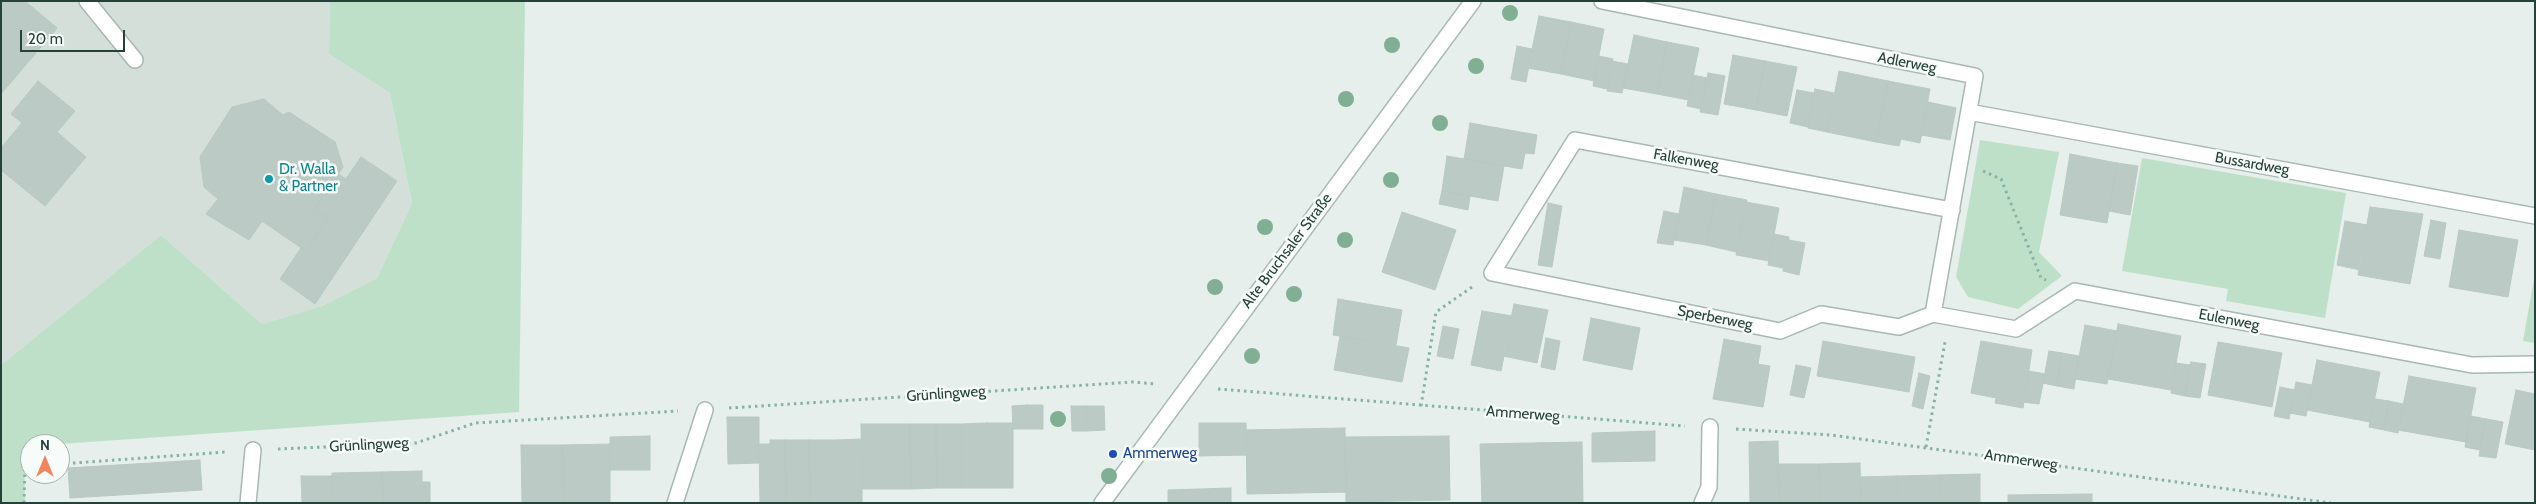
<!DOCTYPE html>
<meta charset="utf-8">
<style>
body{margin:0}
#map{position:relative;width:2536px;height:504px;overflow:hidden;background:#e6efeb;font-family:Cabin,sans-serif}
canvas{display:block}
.frame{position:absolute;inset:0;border:2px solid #24423a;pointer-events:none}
.north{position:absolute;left:20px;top:434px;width:50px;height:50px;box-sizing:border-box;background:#f7fbf9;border:1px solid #a3b1ad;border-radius:50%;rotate:0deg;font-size:14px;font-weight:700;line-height:20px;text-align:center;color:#24423a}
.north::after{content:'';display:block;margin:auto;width:18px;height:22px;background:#f4845f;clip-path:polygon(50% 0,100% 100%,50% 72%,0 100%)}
.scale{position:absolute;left:20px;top:30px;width:105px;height:22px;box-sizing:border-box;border:2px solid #24423a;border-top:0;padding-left:6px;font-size:15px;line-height:18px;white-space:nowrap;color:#24423a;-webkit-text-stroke:4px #f7fbf9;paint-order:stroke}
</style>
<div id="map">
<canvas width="2536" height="504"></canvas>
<div class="frame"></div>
<div class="north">N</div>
<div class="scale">20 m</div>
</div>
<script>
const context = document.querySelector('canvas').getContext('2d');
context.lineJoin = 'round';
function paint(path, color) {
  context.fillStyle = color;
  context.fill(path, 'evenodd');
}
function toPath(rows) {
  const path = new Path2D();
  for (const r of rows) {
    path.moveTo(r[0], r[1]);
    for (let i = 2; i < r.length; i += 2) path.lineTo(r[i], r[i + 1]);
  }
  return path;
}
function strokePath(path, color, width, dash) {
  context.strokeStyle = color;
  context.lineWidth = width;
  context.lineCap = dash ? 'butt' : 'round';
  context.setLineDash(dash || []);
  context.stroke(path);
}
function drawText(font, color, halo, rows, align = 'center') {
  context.font = font + ' Cabin,sans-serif';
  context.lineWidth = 5;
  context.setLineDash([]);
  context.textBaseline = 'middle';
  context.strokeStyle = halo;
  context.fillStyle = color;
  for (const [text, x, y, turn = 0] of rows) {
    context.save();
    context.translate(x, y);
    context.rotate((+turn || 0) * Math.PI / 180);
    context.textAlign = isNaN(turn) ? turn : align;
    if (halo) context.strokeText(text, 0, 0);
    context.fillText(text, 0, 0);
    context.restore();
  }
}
const built = toPath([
 [1,1,330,1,329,54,390,93,412,203,377,278,322,306,262,324,161,235,1,365]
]);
const green = toPath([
 [330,1,525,1,519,412,60,444,30,444,30,446,24,447,25,503,1,503,1,365,161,235,262,324,322,306,377,278,412,203,390,93,329,54],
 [1980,140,2059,152,2039,252,2062,276,2018,309,1968,297,1956,277],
 [2142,158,2346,193,2325,318,2226,301,2228,289,2122,271],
 [2535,273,2535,343,2523,341]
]);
const building = toPath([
 [1,1,25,1,57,28,1,94,1,1],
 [1539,16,1571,22,1561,74,1528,68,1539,16],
 [1571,22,1604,29,1594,81,1561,74,1571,22],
 [1634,35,1667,42,1657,94,1623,88,1634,35],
 [1667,42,1699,48,1688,100,1657,94,1667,42],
 [1517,46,1532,49,1526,82,1511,79,1517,46],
 [1733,55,1765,61,1756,110,1724,104,1733,55],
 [1599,56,1613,59,1607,89,1593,86,1599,56],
 [1612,61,1628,64,1622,93,1607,91,1612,61],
 [1765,61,1797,67,1787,116,1756,110,1765,61],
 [1839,71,1888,81,1876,142,1827,132,1839,71],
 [1708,73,1725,76,1718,115,1700,112,1708,73],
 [1693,75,1707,78,1701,109,1687,106,1693,75],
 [38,81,75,111,57,132,86,157,45,206,1,170,1,148,22,123,11,114,38,81],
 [1888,81,1930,89,1920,143,1901,139,1899,146,1876,142,1888,81],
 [1815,89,1834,93,1827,132,1808,128,1815,89],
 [1797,90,1814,93,1808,127,1790,123,1797,90],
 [264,99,283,115,289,112,335,142,343,167,314,210,328,218,306,251,262,221,249,240,206,214,218,199,204,187,200,157,232,107,264,99],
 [1928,102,1956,108,1950,140,1921,135,1928,102],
 [1470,123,1537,135,1534,154,1525,153,1522,169,1464,159,1470,123],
 [2070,154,2117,163,2107,223,2060,215,2070,154],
 [1447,156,1504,166,1498,201,1442,191,1447,156],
 [361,157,397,181,315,304,280,279,301,248,306,251,328,218,314,210,338,174,346,179,361,157],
 [2117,163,2138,166,2130,215,2109,211,2117,163],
 [1684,187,1716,194,1706,245,1674,240,1684,187],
 [1442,191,1470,196,1468,210,1439,204,1442,191],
 [1716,194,1747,200,1736,252,1706,245,1716,194],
 [1746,202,1779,208,1769,261,1736,255,1746,202],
 [1548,203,1562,206,1552,267,1538,265,1548,203],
 [2370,207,2423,214,2410,284,2358,275,2370,207],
 [1664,211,1679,214,1673,245,1657,243,1664,211],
 [1402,212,1456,230,1435,290,1382,272,1402,212],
 [2431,220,2446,223,2440,259,2424,256,2431,220],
 [2345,221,2367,225,2360,270,2337,265,2345,221],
 [2459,230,2518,240,2508,297,2449,287,2459,230],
 [1774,234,1789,237,1783,268,1768,265,1774,234],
 [1789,240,1805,243,1799,275,1783,271,1789,240],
 [1338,299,1402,310,1396,345,1333,335,1338,299],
 [1514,304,1548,310,1537,363,1503,356,1514,304],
 [1482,311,1512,316,1501,371,1471,365,1482,311],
 [1591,318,1640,328,1632,370,1583,360,1591,318],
 [2118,324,2181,336,2171,390,2108,379,2118,324],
 [2085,325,2117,331,2107,384,2075,379,2085,325],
 [1443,326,1459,329,1453,359,1437,356,1443,326],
 [1340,336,1409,348,1402,382,1334,370,1340,336],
 [1546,338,1560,341,1555,370,1541,367,1546,338],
 [1724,339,1761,346,1758,364,1770,366,1763,407,1713,399,1724,339],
 [1823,341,1915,357,1909,392,1817,376,1823,341],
 [1981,341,2032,350,2023,408,1995,403,1996,398,1971,393,1981,341],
 [2218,342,2282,353,2272,407,2208,395,2218,342],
 [2049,351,2062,353,2057,386,2043,383,2049,351],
 [2062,353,2079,356,2074,389,2057,386,2062,353],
 [2317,360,2380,372,2370,422,2307,410,2317,360],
 [2191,362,2206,364,2200,398,2185,396,2191,362],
 [2176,363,2190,365,2185,396,2171,393,2176,363],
 [1796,365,1811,368,1804,398,1790,395,1796,365],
 [2029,371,2045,374,2039,404,2023,402,2029,371],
 [1919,373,1930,376,1923,409,1912,406,1919,373],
 [2409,376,2476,388,2466,442,2398,430,2409,376],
 [2296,382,2312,385,2306,416,2290,413,2296,382],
 [2280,387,2295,390,2289,419,2274,416,2280,387],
 [2516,390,2535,394,2535,450,2505,444,2516,390],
 [2375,399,2389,401,2384,430,2369,427,2375,399],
 [2389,401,2403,404,2398,433,2384,430,2389,401],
 [1027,405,1027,429,1013,429,1012,406,1027,405],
 [1027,405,1043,405,1043,429,1027,429,1027,405],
 [1071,406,1087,406,1087,431,1072,431,1071,406],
 [1087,406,1104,406,1105,430,1087,431,1087,406],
 [2471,416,2486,419,2480,450,2465,447,2471,416],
 [727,417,759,417,759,463,728,464,727,417],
 [2486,419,2503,422,2496,458,2479,456,2486,419],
 [987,423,1013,423,1013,488,987,488,987,423],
 [987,423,987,488,961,488,961,424,987,423],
 [1199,423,1246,423,1247,455,1199,456,1199,423],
 [861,424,885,424,885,489,862,489,861,424],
 [885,424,910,424,911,489,885,489,885,424],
 [910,424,936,424,937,488,911,489,910,424],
 [936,424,961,424,961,488,937,488,936,424],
 [1345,428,1346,492,1247,494,1246,430,1345,428],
 [1655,431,1655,461,1592,462,1592,433,1655,431],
 [650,436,650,470,610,470,610,437,650,436],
 [1449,436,1450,500,1346,502,1345,437,1449,436],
 [862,439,862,503,835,503,835,440,862,439],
 [770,440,785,440,786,503,760,503,759,444,770,444,770,440],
 [785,440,809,440,810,503,786,503,785,440],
 [809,440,835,440,835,503,810,503,809,440],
 [1778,441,1779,503,1750,503,1749,442,1778,441],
 [1582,442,1583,503,1482,503,1480,444,1582,442],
 [610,444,610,503,564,503,562,445,610,444],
 [521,445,562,445,564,502,522,502,521,445],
 [200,460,202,490,70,498,68,468,200,460],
 [1860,463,1861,503,1820,503,1819,464,1860,463],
 [1778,464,1819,464,1820,503,1779,503,1778,464],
 [422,471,422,482,430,482,430,503,383,503,382,472,422,471],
 [382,472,383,503,332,503,332,473,382,472],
 [1980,474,1980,503,1940,503,1940,475,1980,474],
 [1940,475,1940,503,1897,503,1897,476,1940,475],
 [301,476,332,476,332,503,302,503,301,476],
 [1897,476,1897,503,1861,503,1860,477,1897,476],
 [1231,488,1231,503,1168,503,1168,490,1231,488],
 [2092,494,2092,503,2008,503,2008,495,2092,494]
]);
const path = toPath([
 [1983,171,2001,179,2041,278,2046,280],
 [1218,389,1685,426],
 [1421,406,1436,312,1472,287],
 [729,408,1133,382,1157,384],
 [1736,429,1831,435,2331,503],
 [1926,447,1945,342],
 [278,449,416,443,475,423,678,411],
 [60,464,226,452],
 [24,503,25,466,30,466]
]);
const minor = toPath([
 [87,1,135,60],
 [1602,1,1975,76,1933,314],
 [1969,112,2535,216],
 [1933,314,1899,327,1821,314,1780,331,1492,273,1575,140,1952,210],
 [1933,314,2016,329,2075,291,2472,365,2535,364],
 [248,503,253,450],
 [675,503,705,410],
 [1102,503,1473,1],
 [1702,503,1709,487,1710,427]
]);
const trees = [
 [1510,13],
 [1392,45],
 [1476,66],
 [1346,99],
 [1440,123],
 [1391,180],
 [1265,227],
 [1345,240],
 [1215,287],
 [1294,294],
 [1252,356],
 [1058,419],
 [1109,476]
];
const markers = [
 [269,179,5,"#0f9aa8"],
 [1113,454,5,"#1a4fb4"]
];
const streetNames = [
 ["Adlerweg",1907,63,11],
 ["Falkenweg",1686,160,10],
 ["Bussardweg",2252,164,10],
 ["Alte Bruchsaler Straße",1287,251,-53],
 ["Sperberweg",1715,318,11],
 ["Eulenweg",2229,320,11],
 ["Grünlingweg",946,394,-4],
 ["Ammerweg",1523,414,4],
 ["Grünlingweg",369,445,-3],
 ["Ammerweg",2021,460,8]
];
const cultureNames = [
 ["Dr. Walla",279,170],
 ["& Partner",279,187]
];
const transitNames = [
 ["Ammerweg",1123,454]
];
paint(built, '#d4dfda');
paint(green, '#bfe0c8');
paint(building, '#bbcac4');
strokePath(building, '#b8c9c2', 1);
strokePath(minor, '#a8b8b2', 18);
strokePath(path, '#86b3a5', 3, [2.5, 4]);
strokePath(minor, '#fff', 15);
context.fillStyle = '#80af93';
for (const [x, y] of trees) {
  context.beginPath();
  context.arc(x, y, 8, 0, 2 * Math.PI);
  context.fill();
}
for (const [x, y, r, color] of markers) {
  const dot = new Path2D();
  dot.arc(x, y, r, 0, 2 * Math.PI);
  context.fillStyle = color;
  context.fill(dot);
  strokePath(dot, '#f7fbf9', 2);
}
drawText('15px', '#24423a', '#f7fbf9', streetNames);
drawText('15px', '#0d838f', '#f7fbf9', cultureNames, 'left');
drawText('15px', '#164399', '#f7fbf9', transitNames, 'left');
</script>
